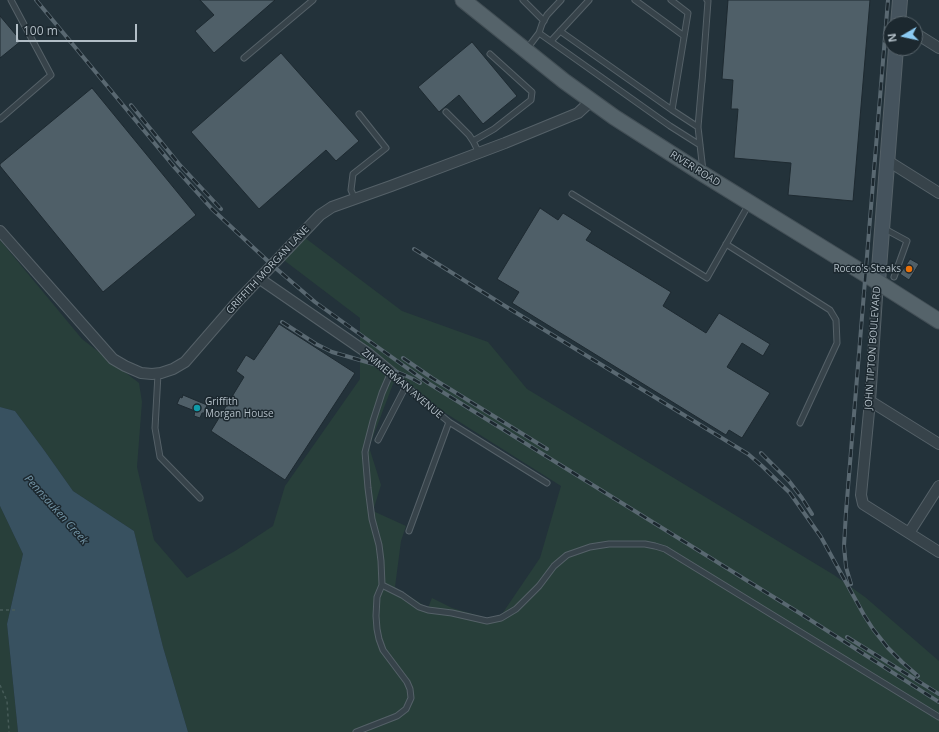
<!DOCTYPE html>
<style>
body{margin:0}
#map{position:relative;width:939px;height:732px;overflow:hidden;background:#23323a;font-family:"Open Sans",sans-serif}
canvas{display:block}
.north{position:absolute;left:883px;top:16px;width:40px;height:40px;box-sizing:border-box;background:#1c282f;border:1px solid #58646b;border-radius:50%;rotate:261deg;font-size:11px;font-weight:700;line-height:16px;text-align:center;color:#b2bec6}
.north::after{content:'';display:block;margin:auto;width:14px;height:18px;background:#8bcaf2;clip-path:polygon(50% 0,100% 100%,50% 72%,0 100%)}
.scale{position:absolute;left:16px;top:24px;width:121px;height:18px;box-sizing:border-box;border:2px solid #b2bec6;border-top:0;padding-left:5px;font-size:12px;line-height:14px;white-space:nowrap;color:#b2bec6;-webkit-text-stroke:3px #1c282f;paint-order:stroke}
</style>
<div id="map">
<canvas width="939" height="732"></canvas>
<div class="north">N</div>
<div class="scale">100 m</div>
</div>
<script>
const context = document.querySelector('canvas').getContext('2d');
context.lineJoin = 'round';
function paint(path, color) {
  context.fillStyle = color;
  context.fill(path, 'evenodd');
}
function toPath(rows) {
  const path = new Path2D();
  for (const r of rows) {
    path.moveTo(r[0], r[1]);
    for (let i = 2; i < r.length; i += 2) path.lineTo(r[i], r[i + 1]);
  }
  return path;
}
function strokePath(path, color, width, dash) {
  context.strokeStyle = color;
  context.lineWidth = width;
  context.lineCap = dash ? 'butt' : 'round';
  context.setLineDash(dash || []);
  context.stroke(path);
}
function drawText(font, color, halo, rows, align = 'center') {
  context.font = font + ' "Open Sans",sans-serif';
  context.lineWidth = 3;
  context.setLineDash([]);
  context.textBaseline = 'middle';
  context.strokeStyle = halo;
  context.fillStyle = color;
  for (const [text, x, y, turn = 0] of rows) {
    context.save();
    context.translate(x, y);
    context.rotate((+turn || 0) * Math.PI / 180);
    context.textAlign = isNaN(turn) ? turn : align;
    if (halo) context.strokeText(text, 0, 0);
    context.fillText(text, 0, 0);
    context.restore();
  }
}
const green = toPath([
 [300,234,402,311,488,342,527,389,834,575,865,597,939,661,939,732,188,732,163,647,134,531,73,491,44,450,15,411,0,407,0,240,82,339,139,383,142,402,137,467,154,540,187,578,235,551,273,526,285,486,360,379,360,318,285,261,280,256],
 [403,378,439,409,561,486,540,558,502,614,490,619,452,608,432,598,428,608,395,587,401,541,406,526,373,511,381,485,369,447,393,384,398,379],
 [0,506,23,554,7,624,18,732,0,732]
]);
const water = toPath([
 [0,407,15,411,44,450,73,491,134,531,163,647,188,732,18,732,7,624,23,554,0,506]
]);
const building = toPath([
 [200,0,275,0,214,53,195,31,214,15,200,0],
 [728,0,870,0,853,201,788,195,791,163,734,158,738,109,731,109,733,80,722,79,728,0],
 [0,16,21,41,0,58,0,16],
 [472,42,517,96,483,124,459,95,439,112,418,87,472,42],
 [281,53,359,141,336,161,326,150,259,209,191,132,281,53],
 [92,88,196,215,103,292,0,166,0,164,92,88],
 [540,208,558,220,563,213,592,231,586,240,671,292,663,306,706,333,719,313,770,344,763,356,742,343,727,367,770,393,742,438,729,430,726,435,512,303,519,292,497,279,540,208],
 [910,259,919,264,909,280,900,274,910,259],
 [279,324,355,373,285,480,211,431,244,377,236,371,246,355,254,360,279,324],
 [183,395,207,405,204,413,202,413,200,418,194,416,195,411,177,404,180,397,182,398,183,395]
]);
const path = toPath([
 [0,610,17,610],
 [0,685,7,701,9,732]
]);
const lane = toPath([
 [523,0,544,21],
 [635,0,684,36],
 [671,0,688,13,672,110,698,127],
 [560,31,672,110],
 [539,33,542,24,547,15,561,0],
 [551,41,589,0],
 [526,50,539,33,670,126,700,145],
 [244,58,313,0],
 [702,80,698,127,703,171],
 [702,82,708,1,707,0],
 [446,112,469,135,473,141],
 [0,119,51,75,11,0],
 [479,153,473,141,494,129,531,100,532,92,490,54],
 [572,194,707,278,749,204],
 [355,199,351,190,353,174,386,148,359,114],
 [883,228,907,241,894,277],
 [726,244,830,310,836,320,837,343,800,423],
 [391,372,382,393,373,421,365,452,368,488,372,519,379,545,381,561,382,585,402,595,419,607,428,610,452,613,487,621,501,618,516,609,539,586,554,566,567,555,590,547,609,544,645,544,655,546,665,549,939,717],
 [158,374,155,428,160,457,200,498],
 [398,378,415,394,449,422,547,483],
 [378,440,406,386],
 [409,531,449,422],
 [356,732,397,716,406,709,411,698,410,689,407,682,383,650,379,639,377,629,376,616,377,597,382,585]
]);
const street = toPath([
 [915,33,939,48],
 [888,161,939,193],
 [0,231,113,359,125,366,141,373,152,374,161,373,173,369,185,362,237,302,320,215,332,207,391,186,505,143,578,113,591,101],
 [260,279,369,354,398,378],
 [878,282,870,401,861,495,863,504,939,552],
 [870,401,939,444],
 [909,533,939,486]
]);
const secondary = toPath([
 [898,24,900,0],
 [878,282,896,48]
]);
const primary = toPath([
 [463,0,564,81,614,117,703,174,865,274,939,321]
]);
const rail = toPath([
 [36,0,175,168,212,209,272,265,315,302,379,348,428,383,801,614,939,702],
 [131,105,179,164,221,209],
 [414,249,505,306,725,440,748,454,762,466,790,493,821,537,864,615,873,629,888,648,902,662,918,676],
 [282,322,316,344,332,352,384,367,402,374,413,379,420,383],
 [403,358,432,378,547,449],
 [761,453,789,481,802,498,812,514],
 [851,584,846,567,844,546,846,512,888,0],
 [847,637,939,694]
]);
const markers = [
 [909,269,4,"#e8710a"],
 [197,408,4,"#0f9aa8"]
];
const streetNames = [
 ["RIVER ROAD",695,169,32],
 ["GRIFFITH MORGAN LANE",268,270,-47],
 ["JOHN TIPTON BOULEVARD",873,348,-86],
 ["ZIMMERMAN AVENUE",402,384,40]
];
const poiNames = [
 ["Rocco's Steaks",901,269],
 ["Griffith",205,402,"left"],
 ["Morgan House",205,414,"left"]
];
const waterNames = [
 ["Pennsauken Creek",56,510,48]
];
paint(green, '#283f3a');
paint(water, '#385160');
paint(building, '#4f5f68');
strokePath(building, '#1e2a31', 1);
strokePath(lane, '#556168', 7);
strokePath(street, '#556168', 12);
strokePath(secondary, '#556168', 16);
strokePath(primary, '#434f56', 17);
strokePath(path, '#475c59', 1.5, [3, 3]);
strokePath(lane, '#37434a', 5);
strokePath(street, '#37434a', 10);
strokePath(secondary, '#45535d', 14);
strokePath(primary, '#55636a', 15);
strokePath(rail, '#596871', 4);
strokePath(rail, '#1c282f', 2.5, [8]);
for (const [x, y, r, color] of markers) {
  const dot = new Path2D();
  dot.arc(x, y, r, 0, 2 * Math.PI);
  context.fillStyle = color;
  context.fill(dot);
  strokePath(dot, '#1c282f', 1.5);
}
drawText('10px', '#b2bec6', '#1c282f', streetNames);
drawText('10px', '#b2bec6', '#1c282f', poiNames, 'right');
drawText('italic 11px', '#7496a8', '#1c282f', waterNames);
</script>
